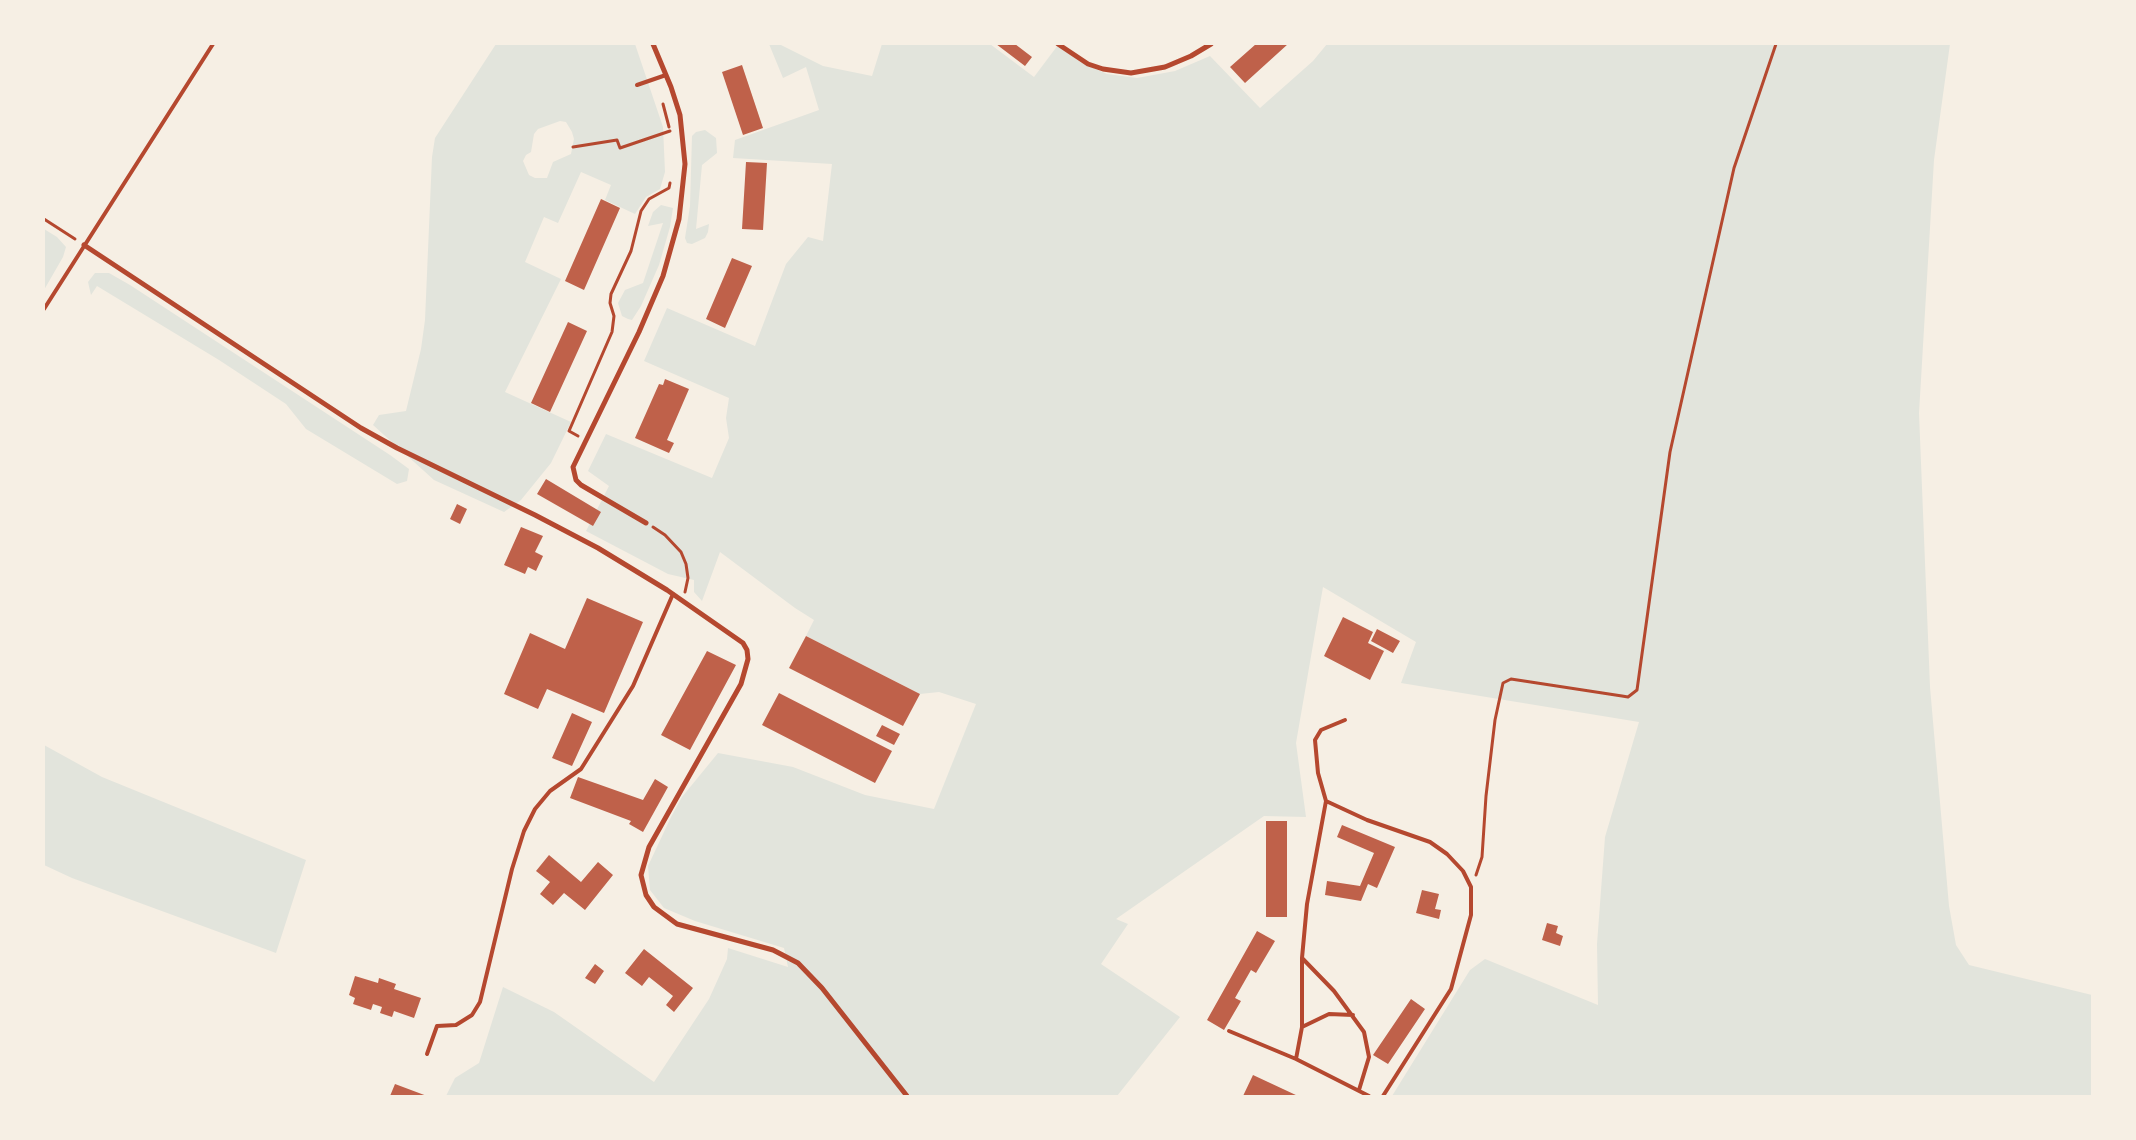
<!DOCTYPE html>
<style>
body{margin:0}
#map{position:relative;width:2136px;height:1140px;overflow:hidden;background:#f6efe4;font-family:"Fira Sans",sans-serif}
canvas{display:block}
.frame{position:absolute;inset:0;border:45px solid #f6efe4;pointer-events:none}
</style>
<div id="map">
<canvas width="2136" height="1140"></canvas>
<div class="frame"></div>
</div>
<script>
const context = document.querySelector('canvas').getContext('2d');
context.lineJoin = 'round';
function paint(path, color) {
  context.fillStyle = color;
  context.fill(path, 'evenodd');
}
function toPath(rows) {
  const path = new Path2D();
  for (const r of rows) {
    path.moveTo(r[0], r[1]);
    for (let i = 2; i < r.length; i += 2) path.lineTo(r[i], r[i + 1]);
  }
  return path;
}
function strokePath(path, color, width, dash) {
  context.strokeStyle = color;
  context.lineWidth = width;
  context.lineCap = dash ? 'butt' : 'round';
  context.setLineDash(dash || []);
  context.stroke(path);
}
const green = toPath([
 [496,44,635,44,663,127,665,172,660,189,646,197,635,214,605,200,611,185,581,172,558,223,544,217,525,262,561,279,505,392,571,422,551,463,521,500,504,512,434,480,373,425,379,415,406,411,421,349,425,320,432,157,435,138],
 [560,121,566,122,572,132,574,139,571,154,553,162,547,178,535,178,529,175,523,161,526,155,531,152,534,134,538,129],
 [769,44,779,44,823,66,872,76,882,44,990,44,1034,77,1058,45,1080,62,1107,74,1137,78,1175,71,1210,56,1260,108,1313,61,1327,44,1950,44,1934,160,1919,413,1930,687,1949,906,1956,945,1969,965,2092,995,2092,1096,1392,1096,1470,970,1485,959,1598,1005,1597,944,1605,837,1639,722,1401,683,1416,642,1323,587,1296,743,1306,817,1264,816,1116,919,1128,924,1101,964,1180,1017,1117,1096,446,1096,455,1078,479,1063,503,987,554,1012,654,1082,709,999,727,959,728,948,788,967,784,948,695,921,664,908,650,890,648,866,671,817,682,797,718,753,793,767,865,795,934,809,976,704,939,692,920,694,806,636,814,620,795,608,720,552,702,601,694,592,694,580,668,574,586,531,609,486,588,471,606,434,712,478,729,438,726,418,729,398,644,361,667,308,755,346,786,264,808,237,823,241,832,164,733,158,735,140,819,110,806,67,783,78],
 [705,130,716,138,717,153,702,165,696,229,709,224,708,232,705,238,692,244,687,243,685,238,690,206,692,136,696,132],
 [661,205,673,208,670,227,659,265,641,306,632,320,628,319,622,316,618,303,625,290,643,283,663,223,648,226,653,212],
 [44,229,57,237,66,247,63,257,44,290],
 [95,273,109,273,130,285,390,455,409,469,407,481,397,484,306,429,286,404,219,360,97,286,91,295,88,282],
 [44,745,102,777,306,860,276,953,72,878,44,865]
]);
const building = toPath([
 [996,44,1015,44,1032,57,1025,66],
 [1256,44,1288,44,1245,83,1230,67],
 [742,65,763,128,743,135,722,72],
 [746,162,767,163,763,230,742,229],
 [601,199,620,208,584,290,565,281],
 [732,258,752,266,725,328,706,319],
 [568,322,587,331,550,412,531,403],
 [665,379,689,389,667,440,674,443,669,453,635,438,659,384,663,385],
 [546,479,601,512,593,526,537,494],
 [457,504,467,509,460,524,450,519],
 [521,527,543,536,535,552,543,556,536,571,528,567,525,574,504,565],
 [587,598,643,622,604,713,547,689,538,709,504,694,530,633,565,649],
 [1343,617,1373,632,1368,643,1384,651,1370,680,1324,656],
 [1377,629,1400,641,1393,653,1371,641],
 [806,636,920,694,903,726,789,668],
 [707,651,736,665,690,750,661,735],
 [779,693,892,751,875,783,762,725],
 [572,713,592,722,572,766,552,758],
 [882,725,900,734,894,745,876,736],
 [578,777,643,800,655,779,668,787,643,832,629,824,631,821,570,798],
 [1266,821,1287,821,1287,917,1266,917],
 [1342,825,1395,847,1377,888,1368,884,1361,901,1325,895,1327,881,1360,886,1374,853,1337,837],
 [549,855,581,882,598,862,613,875,585,910,564,893,553,905,540,894,550,882,536,871],
 [1422,890,1439,894,1435,909,1441,910,1439,919,1416,913],
 [1547,923,1558,926,1556,933,1563,936,1560,946,1542,940],
 [1257,931,1275,941,1256,973,1251,970,1235,998,1241,1001,1224,1030,1207,1020],
 [644,949,693,988,674,1012,666,1005,673,996,649,977,642,986,625,973],
 [595,964,604,971,595,984,585,978],
 [355,976,378,983,379,978,396,984,394,989,421,998,414,1018,394,1011,392,1017,380,1013,382,1007,373,1004,371,1010,353,1004,355,998,349,995],
 [1411,999,1425,1009,1388,1064,1373,1055],
 [1253,1075,1298,1096,1243,1096],
 [395,1084,427,1096,390,1096]
]);
const path = toPath([
 [663,104,669,127],
 [573,147,617,140,620,148,670,131],
 [44,219,75,239],
 [578,436,569,431,612,332,614,316,610,303,611,294,631,251,641,211,649,199,669,188,670,183],
 [653,527,665,535,681,552,686,564,688,578,685,592],
 [1476,875,1482,857,1486,796,1495,720,1503,683,1511,679,1622,696,1628,697,1637,690,1670,452,1734,168,1776,44]
]);
const service = toPath([
 [637,85,666,75],
 [44,309,213,44],
 [1345,720,1321,730,1315,740,1318,773,1326,801,1367,820,1430,842,1447,854,1463,871,1471,887,1471,915,1451,989,1383,1096],
 [1302,958,1334,991,1364,1032,1369,1057,1359,1090],
 [1302,1027,1329,1014,1353,1015],
 [1229,1031,1296,1059,1369,1096],
 [427,1054,437,1026,456,1025,472,1015,480,1002,512,869,524,831,535,809,550,791,581,769,633,686,673,594],
 [1296,1059,1302,1027,1302,958,1307,904,1326,801]
]);
const minor = toPath([
 [1058,44,1088,64,1103,69,1131,73,1165,67,1191,56,1211,44],
 [84,245,361,428,397,448,535,515,598,548,667,590,743,643,747,650,748,659,741,684,649,847,641,875,646,895,654,907,677,924,773,950,798,963,822,988,907,1096],
 [646,523,581,485,576,480,573,467,639,332,663,276,679,219,685,164,680,115,671,87,653,44]
]);
paint(green, '#e2e4dc');
paint(building, '#bf614a');
strokePath(path, '#b5482f', 3);
strokePath(service, '#b5482f', 4);
strokePath(minor, '#b5482f', 5);
</script>
